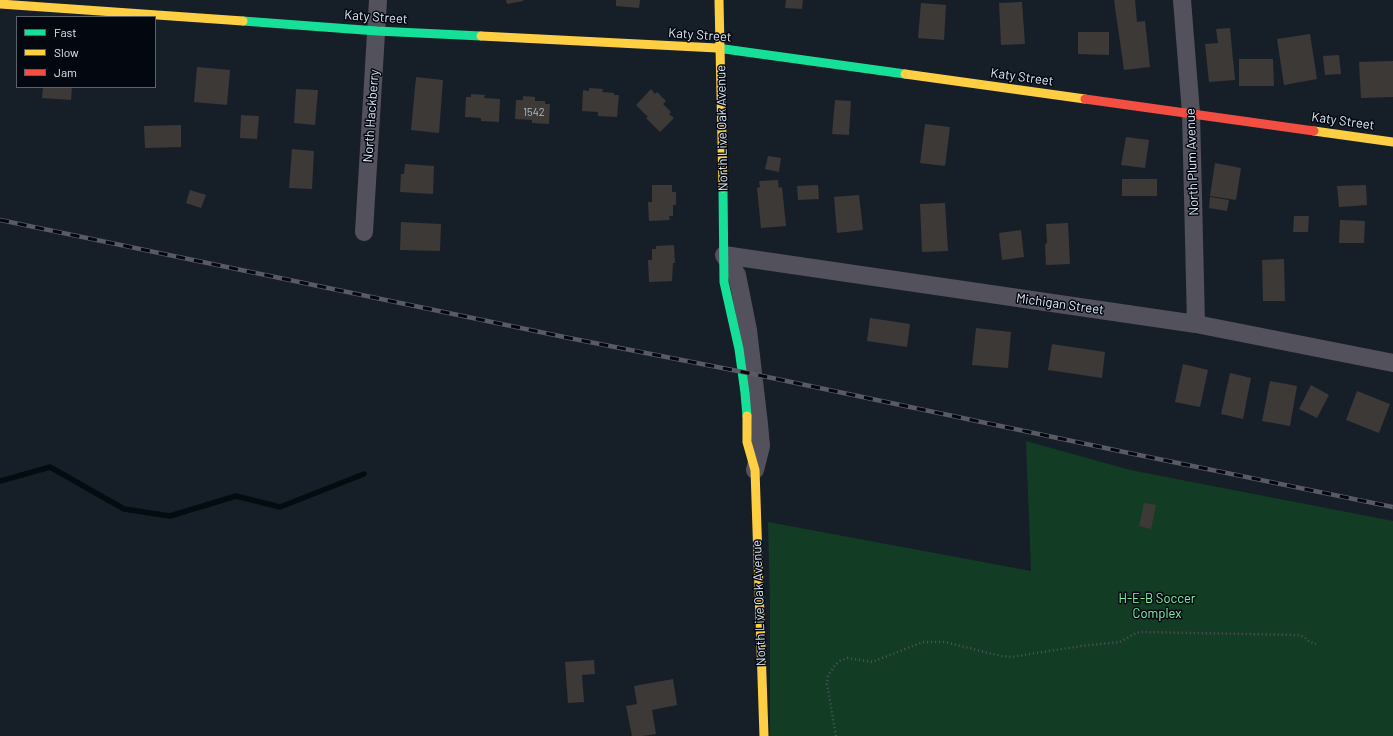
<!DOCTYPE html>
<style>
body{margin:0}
#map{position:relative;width:1393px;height:736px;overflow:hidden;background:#161f28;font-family:Barlow,sans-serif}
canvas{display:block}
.legend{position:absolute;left:16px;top:16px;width:140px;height:72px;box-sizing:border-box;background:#030810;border:1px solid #5a626c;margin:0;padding:5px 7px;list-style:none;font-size:12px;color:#dde8f5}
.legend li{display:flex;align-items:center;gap:8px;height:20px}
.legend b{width:20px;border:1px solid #5a626c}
</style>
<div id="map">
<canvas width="1393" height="736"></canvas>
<ul class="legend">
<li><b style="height:5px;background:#16e098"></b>Fast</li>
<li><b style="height:5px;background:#ffcf43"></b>Slow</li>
<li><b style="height:5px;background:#f24e42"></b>Jam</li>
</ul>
</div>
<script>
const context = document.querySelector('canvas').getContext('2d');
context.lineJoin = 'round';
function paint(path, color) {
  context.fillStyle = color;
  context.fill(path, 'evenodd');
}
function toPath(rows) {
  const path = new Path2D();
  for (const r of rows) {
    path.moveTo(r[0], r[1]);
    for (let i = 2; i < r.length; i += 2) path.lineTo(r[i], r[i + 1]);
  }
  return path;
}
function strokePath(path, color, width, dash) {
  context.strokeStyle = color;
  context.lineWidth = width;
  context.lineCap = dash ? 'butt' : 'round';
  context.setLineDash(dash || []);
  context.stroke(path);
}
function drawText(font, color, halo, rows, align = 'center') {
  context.font = font + ' Barlow,sans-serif';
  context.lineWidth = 3;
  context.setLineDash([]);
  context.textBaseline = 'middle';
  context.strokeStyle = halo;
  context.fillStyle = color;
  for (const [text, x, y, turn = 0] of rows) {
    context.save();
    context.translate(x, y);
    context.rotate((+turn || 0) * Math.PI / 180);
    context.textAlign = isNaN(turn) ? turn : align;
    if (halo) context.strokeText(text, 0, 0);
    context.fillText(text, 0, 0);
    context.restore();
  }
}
const green = toPath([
 [1026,441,1130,470,1393,521,1393,736,770,736,770,600,768,522,1031,571]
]);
const stream = toPath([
 [0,481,50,467,124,509,170,516,236,496,280,507,364,474]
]);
const building = toPath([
 [506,0,523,0,523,1,507,4],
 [616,0,640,0,639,8,616,6],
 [786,0,803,0,802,9,785,8],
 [1114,0,1135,0,1137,22,1145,21,1150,67,1124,70],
 [1022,2,1025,44,1001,45,999,3],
 [921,3,946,5,944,40,918,38],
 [1230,28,1235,80,1209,82,1205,44,1218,43,1216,29],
 [1078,32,1109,32,1109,55,1078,54],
 [1310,34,1317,79,1284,85,1277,39],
 [1339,55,1341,74,1325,75,1323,56],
 [1239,59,1273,59,1274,86,1239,86],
 [1393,61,1393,97,1361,98,1359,62],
 [197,67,230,70,227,105,194,102],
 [416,77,443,80,439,133,411,130],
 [43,87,72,87,71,100,42,98],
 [589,88,603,89,602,92,614,93,614,95,619,95,617,117,598,116,598,112,582,111,583,90,589,91],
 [296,89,318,90,315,125,294,123],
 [651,89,655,94,657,92,666,101,663,104,671,112,669,114,674,118,660,132,646,118,648,117,636,105],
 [471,94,485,95,484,98,500,99,499,122,481,121,481,118,465,117,466,97,471,97],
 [523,96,535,97,535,101,545,101,545,104,550,104,549,124,532,123,532,120,515,119,516,100,523,100],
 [835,100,851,101,849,135,832,134],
 [241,115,259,116,257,139,240,138],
 [925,124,950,127,945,166,920,163],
 [181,125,181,147,145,148,144,126],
 [1126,137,1149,140,1145,168,1121,165],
 [292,149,314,151,312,189,289,188],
 [768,156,781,158,779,172,765,169],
 [1215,163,1241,168,1236,200,1210,196],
 [405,164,434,166,433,194,400,192,401,174,404,174],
 [1122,179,1157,179,1157,196,1122,196],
 [778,180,779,188,782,187,786,226,761,228,757,188,760,187,759,181],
 [652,185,672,185,672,192,676,192,676,205,673,205,673,216,669,216,670,220,649,221,648,202,652,202],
 [818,185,819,199,798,200,797,186],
 [1366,185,1367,205,1339,207,1337,186],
 [190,190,206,195,201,208,186,203],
 [859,195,863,230,837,233,834,197],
 [1210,197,1229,200,1227,211,1209,208],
 [945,203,948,251,922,252,920,204],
 [1294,216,1309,216,1308,232,1293,232],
 [1340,220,1365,221,1364,243,1339,243],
 [401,222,441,224,440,251,400,250],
 [1068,223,1070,264,1046,265,1045,244,1047,243,1046,224],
 [1021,230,1024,257,1002,260,999,233],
 [674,245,675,263,673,263,672,281,649,282,648,260,652,260,652,249,656,249,656,246],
 [1284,259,1285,301,1263,301,1262,260],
 [870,318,910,324,907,347,867,341],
 [976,328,1011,332,1008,368,972,365],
 [1052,344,1105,352,1102,378,1048,370],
 [1183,364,1208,370,1200,407,1175,402],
 [1230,373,1251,378,1243,419,1221,414],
 [1270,381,1297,386,1290,426,1262,421],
 [1311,385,1329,395,1317,418,1299,409],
 [1357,391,1390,404,1379,433,1346,420],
 [1144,503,1156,505,1151,529,1139,526],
 [594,660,595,674,582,675,584,702,568,703,565,662],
 [673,679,677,705,652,710,656,734,643,736,632,736,626,706,637,704,634,686]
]);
const path = toPath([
 [836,736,827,684,828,676,835,665,840,661,848,658,872,662,923,642,945,642,1001,656,1011,657,1081,646,1120,642,1136,633,1141,632,1299,635,1304,637,1310,642,1316,644]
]);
const street = toPath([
 [1182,0,1191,113,1196,324],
 [364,232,378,0],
 [724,255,1196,324,1393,363],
 [724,255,737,275,748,330,759,424,761,446,755,470]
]);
const fast = toPath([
 [243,21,377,31,481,36],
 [717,48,905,74],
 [723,188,724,282,739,349,745,393,747,416]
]);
const slow = toPath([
 [719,0,723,188],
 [0,4,243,21],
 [481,36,717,48],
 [905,74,1085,99],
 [1314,131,1393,142],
 [747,416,747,442,755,470,764,736]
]);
const jam = toPath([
 [1085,99,1314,131]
]);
const rail = toPath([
 [0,220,569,338,753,374,1129,453,1393,507]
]);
const numberNames = [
 ["1542",534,112]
];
const streetNames = [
 ["Katy Street",376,17,4],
 ["Katy Street",700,35,4],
 ["Katy Street",1022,77,8],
 ["North Hackberry",371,116,-86],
 ["Katy Street",1343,121,8],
 ["North Live Oak Avenue",722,128,-91],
 ["North Plum Avenue",1192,162,-92],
 ["Michigan Street",1060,304,8],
 ["North Live Oak Avenue",759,603,-92]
];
const parkNames = [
 ["H-E-B Soccer",1157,599],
 ["Complex",1157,614]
];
paint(green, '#133c25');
strokePath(stream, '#030d11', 5.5);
paint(building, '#3d3937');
strokePath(path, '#53545d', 2.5, [1, 3]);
strokePath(street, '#53515b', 18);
strokePath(fast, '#16e098', 9);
strokePath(slow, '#ffcf43', 9);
strokePath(jam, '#f24e42', 9);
strokePath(rail, '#595a63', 4.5);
strokePath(rail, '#030810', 3, [9]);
drawText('11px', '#b5bcc6', null, numberNames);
drawText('13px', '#dde8f5', '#030810', streetNames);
drawText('13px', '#83f2a9', '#030810', parkNames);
</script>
